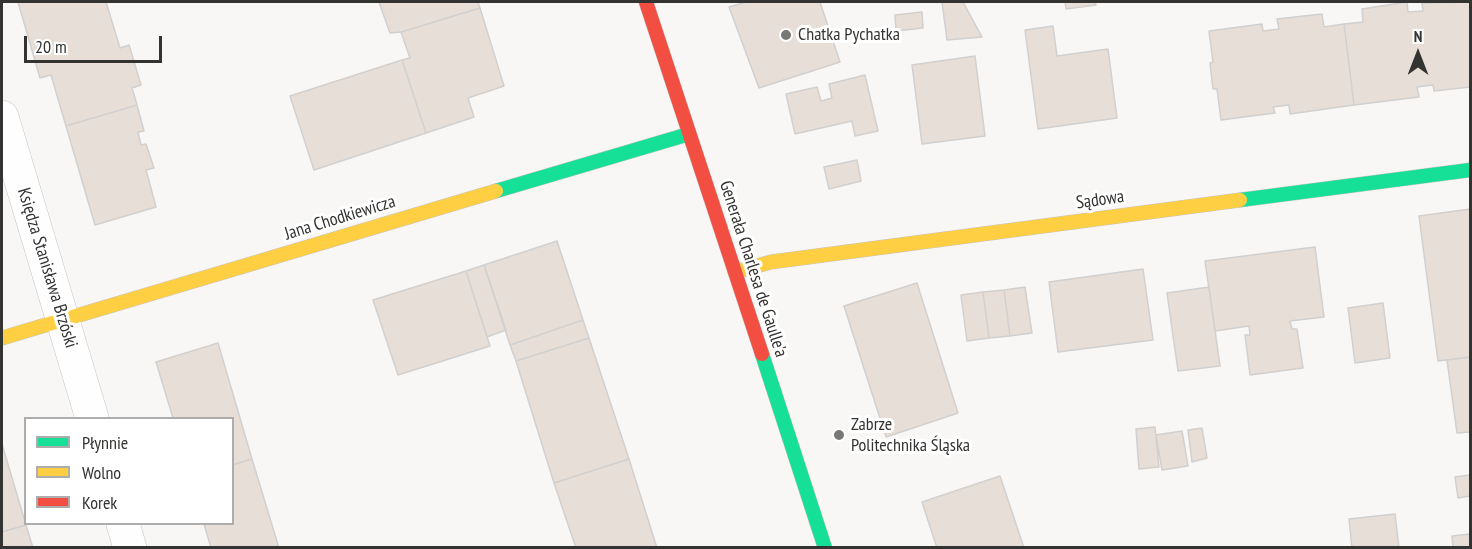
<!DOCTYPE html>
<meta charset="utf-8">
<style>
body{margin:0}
#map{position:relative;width:1472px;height:549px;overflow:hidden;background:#f8f7f5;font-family:"PT Sans Narrow",sans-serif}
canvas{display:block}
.frame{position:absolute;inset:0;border:3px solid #333331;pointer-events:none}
.legend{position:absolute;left:24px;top:417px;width:210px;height:108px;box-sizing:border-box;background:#fff;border:2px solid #adadad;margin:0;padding:8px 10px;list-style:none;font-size:18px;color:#333331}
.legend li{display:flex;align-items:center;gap:12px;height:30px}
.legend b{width:30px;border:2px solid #adadad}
.north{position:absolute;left:1388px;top:24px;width:60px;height:60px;-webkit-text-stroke:4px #fff;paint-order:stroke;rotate:0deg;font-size:16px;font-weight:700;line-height:24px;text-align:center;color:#333331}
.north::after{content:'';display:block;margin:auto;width:21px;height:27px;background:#333331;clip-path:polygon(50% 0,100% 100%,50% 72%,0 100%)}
.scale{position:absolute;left:24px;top:36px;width:138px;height:27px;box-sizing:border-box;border:3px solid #333331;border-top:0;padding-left:8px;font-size:18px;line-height:21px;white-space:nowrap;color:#333331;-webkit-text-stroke:4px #fff;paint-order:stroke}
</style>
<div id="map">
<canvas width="1472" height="549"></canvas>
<div class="frame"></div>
<ul class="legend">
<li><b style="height:8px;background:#16e098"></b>Płynnie</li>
<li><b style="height:8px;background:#ffcf43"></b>Wolno</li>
<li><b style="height:8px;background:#f24e42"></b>Korek</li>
</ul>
<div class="north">N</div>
<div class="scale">20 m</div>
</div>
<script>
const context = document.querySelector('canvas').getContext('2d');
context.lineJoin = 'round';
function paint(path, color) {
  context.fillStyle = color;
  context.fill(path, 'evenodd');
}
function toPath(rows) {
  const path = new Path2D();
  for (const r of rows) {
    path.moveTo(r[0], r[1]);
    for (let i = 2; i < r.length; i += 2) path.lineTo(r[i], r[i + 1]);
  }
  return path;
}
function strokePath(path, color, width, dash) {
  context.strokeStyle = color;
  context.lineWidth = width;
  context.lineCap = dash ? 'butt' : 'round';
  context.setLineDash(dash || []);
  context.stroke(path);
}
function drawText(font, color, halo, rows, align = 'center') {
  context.font = font + ' "PT Sans Narrow",sans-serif';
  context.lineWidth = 6;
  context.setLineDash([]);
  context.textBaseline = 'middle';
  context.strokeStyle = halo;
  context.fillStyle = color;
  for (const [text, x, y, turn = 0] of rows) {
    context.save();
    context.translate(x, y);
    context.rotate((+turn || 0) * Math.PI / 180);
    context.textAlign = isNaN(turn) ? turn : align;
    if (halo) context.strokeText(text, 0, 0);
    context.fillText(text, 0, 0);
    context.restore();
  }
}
const building = toPath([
 [18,2,106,2,120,48,129,45,141,85,132,88,137,105,66,126,51,75,40,78,18,2],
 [379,2,478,2,480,8,401,32,390,33,379,2],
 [746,2,820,2,840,62,759,88,729,7,746,2],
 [942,2,963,2,982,37,947,40,942,2],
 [1065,2,1095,2,1096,5,1066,9,1065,2],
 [1407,2,1408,12,1423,11,1422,3,1470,2,1470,87,1434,91,1433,85,1417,87,1419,97,1354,105,1344,24,1363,22,1362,9,1407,2],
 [480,8,504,86,468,98,474,117,426,133,402,60,410,58,401,32,480,8],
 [922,12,923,28,896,31,895,15,922,12],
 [1322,14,1324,27,1344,24,1354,105,1290,114,1289,105,1273,107,1275,113,1221,120,1217,89,1213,89,1210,63,1213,62,1209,31,1262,24,1263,31,1279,29,1277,19,1322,14],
 [1053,26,1057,56,1108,49,1117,118,1038,129,1025,30,1053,26],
 [975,56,985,136,922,144,912,65,975,56],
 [402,60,426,133,314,170,290,96,402,60],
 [865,75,878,131,855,136,852,121,795,134,786,94,817,87,821,101,832,98,829,84,865,75],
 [137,105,144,131,138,132,141,145,146,144,154,168,146,170,156,207,95,225,66,126,137,105],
 [857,160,861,181,829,189,824,167,857,160],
 [1470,209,1470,357,1438,361,1419,216,1470,209],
 [557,241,583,320,510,345,484,265,557,241],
 [1315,247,1324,317,1290,321,1292,329,1297,329,1303,368,1250,375,1245,335,1250,335,1249,326,1215,331,1205,261,1315,247],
 [484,265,506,330,487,337,466,271,484,265],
 [1143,269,1153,340,1058,352,1049,282,1143,269],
 [466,271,490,346,398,375,373,300,466,271],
 [917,283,958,413,886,437,844,306,917,283],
 [1025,287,1032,333,1010,336,1004,290,1025,287],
 [1209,287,1220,366,1178,371,1167,293,1209,287],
 [1004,290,1010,336,989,338,983,292,1004,290],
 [983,292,989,338,967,341,961,295,983,292],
 [1383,303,1390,358,1355,363,1348,308,1383,303],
 [583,320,589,338,516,361,510,345,583,320],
 [589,338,629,459,554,483,516,361,589,338],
 [218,343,252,459,232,465,232,418,173,418,156,362,218,343],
 [1470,357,1470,432,1457,433,1447,360,1470,357],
 [1155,427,1159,467,1139,469,1136,429,1155,427],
 [1202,428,1207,458,1192,462,1188,430,1202,428],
 [1182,431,1188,466,1162,470,1156,435,1182,431],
 [2,444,26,525,2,532,2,444],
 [252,459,279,548,211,548,204,524,232,524,232,465,252,459],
 [629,459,657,548,576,548,554,483,629,459],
 [1470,475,1470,496,1458,498,1455,477,1470,475],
 [1000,476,1024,548,937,548,922,502,1000,476],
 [1395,514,1399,548,1352,548,1349,519,1395,514],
 [26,525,33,548,2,548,2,532,26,525],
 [1470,534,1470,548,1453,548,1452,536,1470,534]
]);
const street = toPath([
 [2,117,92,418],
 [123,524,130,548]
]);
const fast = toPath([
 [496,191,689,134],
 [1240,200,1470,170],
 [762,354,825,548]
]);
const slow = toPath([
 [735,272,771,262,1240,200],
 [2,338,496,191]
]);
const jam = toPath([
 [646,2,762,354]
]);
const markers = [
 [786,35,6,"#787876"],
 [839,435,6,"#787876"]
];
const poiNames = [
 ["Chatka Pychatka",798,35],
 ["Zabrze",851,425],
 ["Politechnika Śląska",851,446]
];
const streetNames = [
 ["Sądowa",1100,200,-8],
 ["Jana Chodkiewicza",340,218,-17],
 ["Księdza Stanisława Brzóski",47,268,73],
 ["Generała Charlesa de Gaulle'a",753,269,72]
];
paint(building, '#e6ded7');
strokePath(building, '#d2d0cf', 1.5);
strokePath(street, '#c4c3c2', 34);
strokePath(fast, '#c4c3c2', 15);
strokePath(slow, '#c4c3c2', 15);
strokePath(jam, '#c4c3c2', 15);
strokePath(street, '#fefefe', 33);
strokePath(fast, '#16e098', 14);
strokePath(slow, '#ffcf43', 14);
strokePath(jam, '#f24e42', 14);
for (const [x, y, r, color] of markers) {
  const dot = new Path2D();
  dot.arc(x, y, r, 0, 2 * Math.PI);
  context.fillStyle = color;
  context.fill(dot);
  strokePath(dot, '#fff', 2);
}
drawText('18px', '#333331', '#fff', poiNames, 'left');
drawText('18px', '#333331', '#fff', streetNames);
</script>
